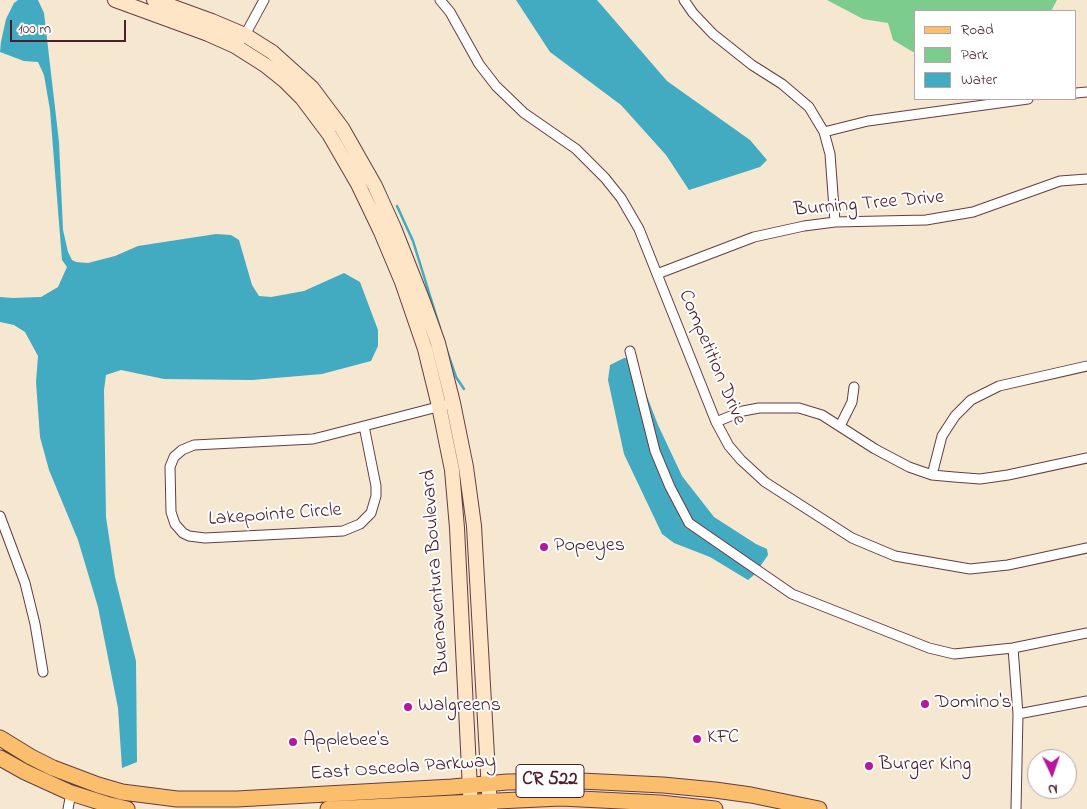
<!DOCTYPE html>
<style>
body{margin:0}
#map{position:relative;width:1087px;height:809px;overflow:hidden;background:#f5e7d0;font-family:"Indie Flower",sans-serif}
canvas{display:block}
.legend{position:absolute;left:914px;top:10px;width:162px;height:90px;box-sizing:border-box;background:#fff;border:1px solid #b7a5aa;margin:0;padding:6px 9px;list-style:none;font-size:15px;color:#4a1f2b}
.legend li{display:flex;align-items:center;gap:10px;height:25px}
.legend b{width:25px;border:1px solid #b7a5aa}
.north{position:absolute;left:1027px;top:749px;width:50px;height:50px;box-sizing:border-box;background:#fff;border:1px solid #b7a5aa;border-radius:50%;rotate:177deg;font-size:14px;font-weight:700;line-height:20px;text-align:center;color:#4a1f2b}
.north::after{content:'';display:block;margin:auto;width:18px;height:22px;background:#b5179e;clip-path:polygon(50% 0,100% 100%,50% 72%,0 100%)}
.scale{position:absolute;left:10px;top:20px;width:116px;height:22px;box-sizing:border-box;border:2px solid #4a1f2b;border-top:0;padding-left:6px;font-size:15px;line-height:18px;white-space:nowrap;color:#4a1f2b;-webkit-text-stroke:4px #fff;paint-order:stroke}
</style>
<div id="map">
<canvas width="1087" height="809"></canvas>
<ul class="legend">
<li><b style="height:6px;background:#fabe6d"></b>Road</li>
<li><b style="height:14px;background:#7bcc8d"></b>Park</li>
<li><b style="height:14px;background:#42aac1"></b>Water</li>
</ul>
<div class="north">N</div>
<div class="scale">100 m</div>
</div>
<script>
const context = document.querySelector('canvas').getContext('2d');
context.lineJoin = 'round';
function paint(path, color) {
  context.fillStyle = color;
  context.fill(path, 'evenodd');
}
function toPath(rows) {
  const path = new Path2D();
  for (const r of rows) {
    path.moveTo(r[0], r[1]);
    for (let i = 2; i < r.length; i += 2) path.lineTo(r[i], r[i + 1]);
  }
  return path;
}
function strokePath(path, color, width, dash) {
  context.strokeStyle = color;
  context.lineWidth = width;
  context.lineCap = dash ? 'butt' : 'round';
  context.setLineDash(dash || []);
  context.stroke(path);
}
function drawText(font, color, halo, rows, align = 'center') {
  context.font = font + ' "Indie Flower",sans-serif';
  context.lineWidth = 4;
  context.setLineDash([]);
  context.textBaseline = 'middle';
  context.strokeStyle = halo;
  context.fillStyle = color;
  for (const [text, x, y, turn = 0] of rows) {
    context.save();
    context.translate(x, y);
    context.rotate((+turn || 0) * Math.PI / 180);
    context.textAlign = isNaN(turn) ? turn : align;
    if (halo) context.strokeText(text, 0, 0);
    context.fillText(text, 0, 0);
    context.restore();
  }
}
const built = toPath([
 [628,804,665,809,511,809,514,805]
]);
const green = toPath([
 [827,0,1057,0,1051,11,916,11,916,52,913,52,893,40,888,23,863,19]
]);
const water = toPath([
 [18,0,38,0,44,13,59,142,63,230,68,252,72,260,76,262,88,263,115,256,138,246,216,234,231,235,239,240,252,285,259,296,271,297,304,291,344,273,360,282,378,330,378,346,371,361,322,374,252,380,164,379,121,370,106,375,104,390,106,517,115,577,136,661,137,762,122,768,118,708,98,607,78,540,49,470,40,437,36,382,38,356,25,332,14,325,0,322,0,297,13,298,41,297,58,287,67,267,62,260,50,110,44,75,38,62,24,61,0,52,1,42,6,19,14,3],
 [516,0,597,0,667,81,750,140,767,160,760,167,689,190,666,155,621,105,550,52],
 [624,358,630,359,640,378,658,425,682,476,714,517,756,544,767,549,768,555,755,574,748,580,710,557,674,543,662,534,624,454,608,380,610,365]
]);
const stream = toPath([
 [397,206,413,241,440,328],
 [446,348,456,377,464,389]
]);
const minor = toPath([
 [440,0,450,12,479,64,496,86,524,113,576,149,605,178,621,198,639,229,716,422,729,446,741,460,765,482,852,538,895,556,970,569,1008,565,1087,548],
 [684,0,693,13,713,34,752,65,782,84,809,107,824,132,830,154,835,222],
 [235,46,245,35,264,0],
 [1076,93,1087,92],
 [824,132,868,121,1028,99],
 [657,274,754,237,804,226,835,222,926,220,973,212,1060,181,1087,179],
 [630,351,655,451,670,487,689,523,792,594,929,648,954,654,1013,648,1087,633],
 [716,422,743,411,759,408,799,408,822,415,875,449,909,467,932,475,954,477,980,479,1008,475,1087,458],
 [364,426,376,486,376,496,371,513,360,524,343,531,205,538,189,536,183,533,175,524,171,512,170,467,174,457,182,450,194,445,313,439,329,435,364,426,453,403],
 [840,426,852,402,854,387],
 [932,475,942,436,955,416,971,400,999,386,1087,366],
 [0,516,25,583,35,624,43,672],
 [1013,648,1018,714,1016,809],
 [1018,714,1087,701],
 [68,809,71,793]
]);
const secondary = toPath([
 [115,0,208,34,235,46,265,65,285,81,302,98,329,134,358,184,381,232,402,282,425,349,439,406,452,470,457,528,471,809],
 [154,0,212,21,245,35,272,52,312,88,342,128,375,186,394,228,424,304,438,343,453,403,466,467,474,526,490,809]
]);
const primary = toPath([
 [0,738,31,757,53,768,98,785,122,792,177,799,237,799,452,787,507,782,581,781,663,785,715,790,751,795,819,809],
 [0,758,25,772,71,793,106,804,127,809],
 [328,809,561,798,660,803,715,809]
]);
const markers = [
 [544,547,5,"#b5179e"],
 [925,704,5,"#b5179e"],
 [408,707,5,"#b5179e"],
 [697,739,5,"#b5179e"],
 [293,742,5,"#b5179e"],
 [869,766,5,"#b5179e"]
];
const shields = [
 [550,781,68]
];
const shieldNames = [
 ["CR 522",550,781]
];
const streetNames = [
 ["Burning Tree Drive",869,205,-5],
 ["Competition Drive",711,358,67],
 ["Lakepointe Circle",275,516,-4],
 ["Buenaventura Boulevard",437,572,-94],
 ["East Osceola Parkway",403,769,-4]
];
const poiNames = [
 ["Popeyes",554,547],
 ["Domino's",935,704],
 ["Walgreens",418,707],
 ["KFC",707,739],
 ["Applebee's",303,742],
 ["Burger King",879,766]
];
paint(built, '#f5d3c1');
paint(green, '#7bcc8d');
paint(water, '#42aac1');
strokePath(stream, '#42aac1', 2.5);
strokePath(minor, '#643d44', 11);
strokePath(secondary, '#643d44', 16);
strokePath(primary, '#643d44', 17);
strokePath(minor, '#fff', 9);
strokePath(secondary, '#fde5c5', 14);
strokePath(primary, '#fabe6d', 15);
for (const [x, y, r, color] of markers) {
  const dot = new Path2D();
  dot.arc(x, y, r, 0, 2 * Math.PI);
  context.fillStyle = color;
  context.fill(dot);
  strokePath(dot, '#fff', 2);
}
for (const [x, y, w] of shields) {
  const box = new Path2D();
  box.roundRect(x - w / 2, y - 16.5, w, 33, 4);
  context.fillStyle = '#fff';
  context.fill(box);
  strokePath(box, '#4a1f2b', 1);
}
drawText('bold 19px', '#4a1f2b', null, shieldNames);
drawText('20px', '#4a1f2b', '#fff', streetNames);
drawText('20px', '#4a1f2b', '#fff', poiNames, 'left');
</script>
